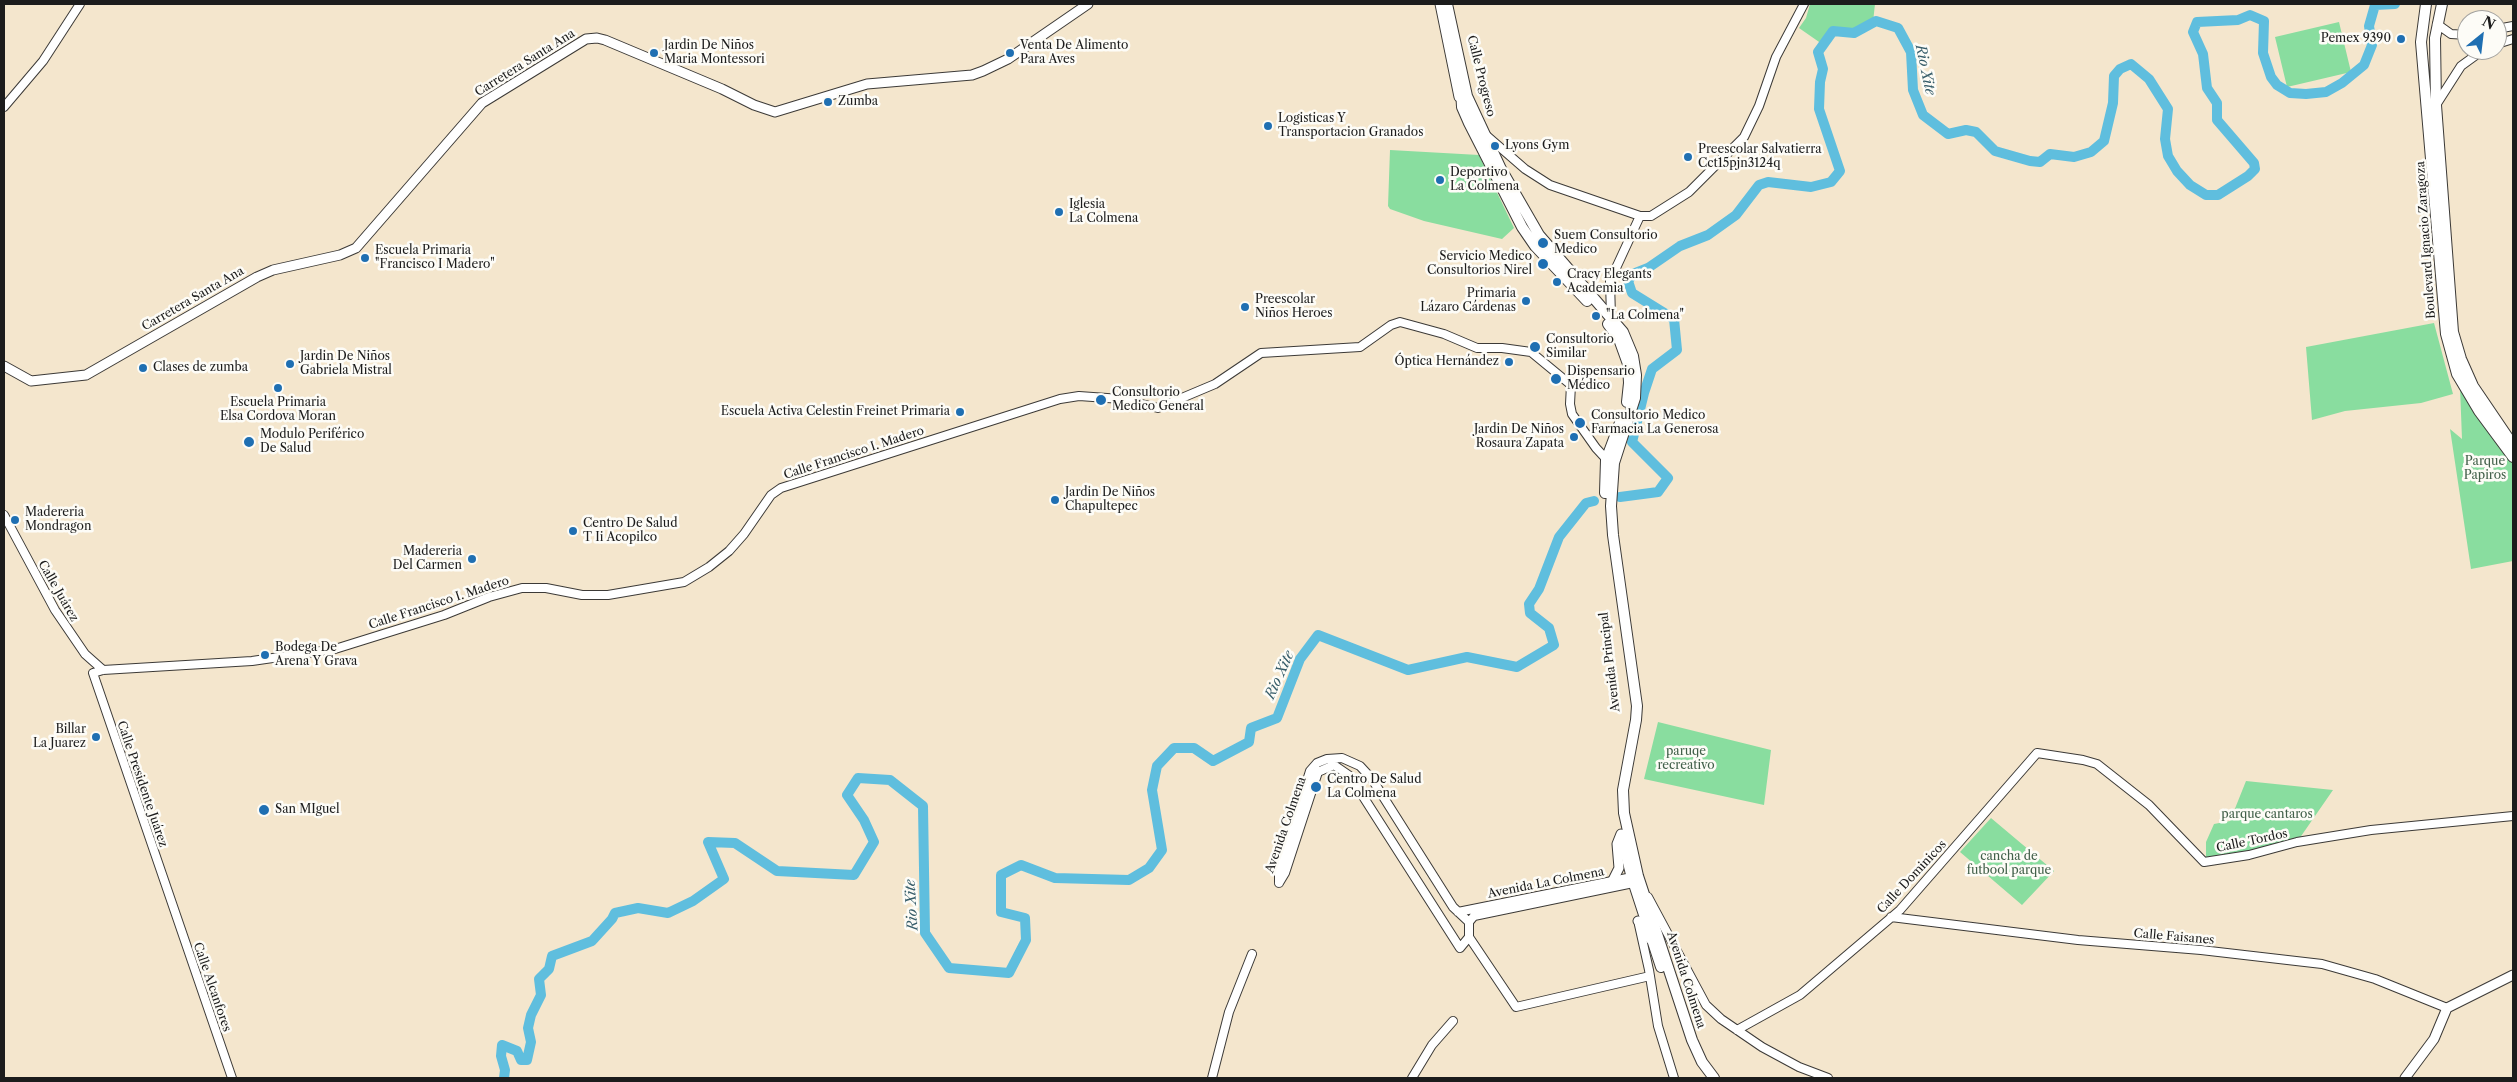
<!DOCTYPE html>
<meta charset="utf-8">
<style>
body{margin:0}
#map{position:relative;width:2517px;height:1082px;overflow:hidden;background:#f4e6cd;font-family:"Libre Caslon Text",serif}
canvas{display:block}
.frame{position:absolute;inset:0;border:5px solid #1c1c1c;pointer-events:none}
.north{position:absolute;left:2457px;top:10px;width:50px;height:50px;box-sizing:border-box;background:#fdfcf7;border:1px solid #a3a29f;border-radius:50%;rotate:29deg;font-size:14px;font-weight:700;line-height:20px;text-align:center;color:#1c1c1c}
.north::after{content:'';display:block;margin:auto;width:18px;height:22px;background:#1f6fb2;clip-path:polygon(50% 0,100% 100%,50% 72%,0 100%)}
</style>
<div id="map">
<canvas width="2517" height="1082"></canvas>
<div class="frame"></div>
<div class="north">N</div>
</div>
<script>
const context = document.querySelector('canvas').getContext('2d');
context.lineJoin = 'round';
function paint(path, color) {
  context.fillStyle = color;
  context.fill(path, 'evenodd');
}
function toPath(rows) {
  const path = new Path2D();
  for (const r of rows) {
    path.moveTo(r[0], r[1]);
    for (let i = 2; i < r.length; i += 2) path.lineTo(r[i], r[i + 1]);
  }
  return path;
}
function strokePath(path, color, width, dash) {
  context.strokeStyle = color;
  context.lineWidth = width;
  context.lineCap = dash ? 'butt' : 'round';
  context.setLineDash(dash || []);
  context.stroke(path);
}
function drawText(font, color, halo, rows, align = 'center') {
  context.font = font + ' "Libre Caslon Text",serif';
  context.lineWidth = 5;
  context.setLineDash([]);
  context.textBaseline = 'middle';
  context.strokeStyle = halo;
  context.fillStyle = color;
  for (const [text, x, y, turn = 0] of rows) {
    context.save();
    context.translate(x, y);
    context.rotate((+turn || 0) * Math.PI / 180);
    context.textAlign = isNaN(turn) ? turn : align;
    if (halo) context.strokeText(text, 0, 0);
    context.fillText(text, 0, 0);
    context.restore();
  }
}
const green = toPath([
 [1810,4,1875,4,1873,22,1854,32,1832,30,1822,44,1799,28,1806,18],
 [2339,22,2351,72,2287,87,2275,37],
 [1390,150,1479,155,1514,228,1502,239,1424,221,1390,209,1388,206],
 [2434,323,2453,394,2421,403,2345,411,2312,420,2306,347],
 [2460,387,2513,460,2513,561,2471,569,2450,429,2462,439],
 [1658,722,1771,750,1764,805,1644,779],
 [2246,781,2333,790,2297,842,2206,861,2206,842,2214,824,2230,821],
 [1991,818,2054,871,2022,905,1960,852]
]);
const river = toPath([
 [1620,497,1658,492,1668,478,1632,442,1644,393,1652,369,1677,350,1674,319,1632,293,1628,281,1633,274,1648,268,1680,246,1708,235,1736,215,1759,185,1768,182,1811,187,1831,182,1840,171,1819,109,1820,82,1823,69,1818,52,1833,31,1854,33,1876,21,1898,28,1911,52,1913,90,1923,115,1948,134,1966,130,1976,132,1995,151,2030,161,2040,162,2050,154,2074,157,2091,152,2104,141,2113,103,2114,76,2120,69,2131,64,2149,79,2168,109,2165,139,2168,156,2177,171,2190,185,2206,195,2218,195,2248,176,2255,169,2254,163,2217,120,2217,103,2207,88,2203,54,2193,32,2197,22,2238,20,2250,15,2264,21,2263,53,2271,77,2277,85,2290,93,2306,94,2326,92,2342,83,2364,65,2372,45,2369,26,2375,5,2395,4],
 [504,1078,505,1070,501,1056,502,1045,517,1051,521,1060,527,1060,531,1042,528,1028,531,1015,541,995,539,979,549,969,552,956,592,941,612,919,615,913,638,908,668,913,693,901,724,879,708,842,735,843,777,871,854,875,874,842,864,820,847,795,858,778,890,780,923,806,925,933,949,968,1009,973,1026,940,1025,918,1001,912,1001,875,1021,865,1055,878,1129,880,1149,868,1162,850,1152,790,1157,766,1174,748,1194,748,1213,761,1249,742,1251,728,1277,718,1300,659,1318,635,1408,670,1467,657,1517,667,1554,645,1549,628,1530,613,1529,604,1539,589,1559,537,1586,503,1594,501]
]);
const tertiary = toPath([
 [2437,24,2451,34,2467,35],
 [2497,29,2513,26],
 [2497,44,2513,39],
 [2436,105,2461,66,2483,50],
 [4,107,43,61,80,4],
 [1487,136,1525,169,1550,185,1640,216,1651,216,1689,192,1744,137,1759,106,1776,57,1804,4],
 [1611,317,1610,281,1640,216],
 [4,515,55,610,85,654,103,670],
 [1279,883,1285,873,1318,772,1334,765,1350,776,1460,948,1469,937],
 [1279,883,1279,871,1310,771,1317,763,1327,759,1342,758,1360,766,1372,779,1453,907,1469,922],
 [1648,897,1706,1005,1721,1019,1762,1047,1799,1067,1828,1078],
 [1458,912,1637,876],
 [1891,917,2078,940,2201,950,2322,964,2375,979,2447,1008],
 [1469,922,1469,937,1516,1007,1650,976],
 [1469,922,1474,916,1638,882],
 [1639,925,1649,970,1658,1026,1674,1078],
 [1737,1030,1800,995,1900,910,2037,753,2083,760,2097,764,2149,805,2204,862,2249,855,2297,842,2371,830,2513,816],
 [232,1078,93,673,103,670,252,661,335,649,444,615,489,597,522,588,546,588,582,595,608,595,684,582,709,567,729,551,744,534,771,495,781,488,1060,399,1079,396,1121,399,1158,408,1215,384,1261,353,1360,347,1391,325,1400,322,1444,334,1477,348,1502,348,1531,352,1571,385,1570,404,1572,414,1596,448,1609,462],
 [1212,1078,1229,1012,1252,954],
 [1412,1078,1432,1045,1453,1021]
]);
const secondary = toPath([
 [1440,4,1459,97],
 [4,366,31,381,86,375,257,277,273,270,340,255,356,248,482,103,586,39,597,38,605,40,722,89,754,105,775,112,867,84,972,75,983,71,1008,59,1088,4],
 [1612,882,1619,868,1617,844,1621,834],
 [1638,921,1650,939],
 [2405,1078,2434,1039,2447,1008,2513,975]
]);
const primary = toPath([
 [1447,4,1467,96,1501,169,1539,235,1623,332,1633,356,1636,375,1635,398,1614,463,1611,506,1613,535,1637,706,1636,720,1623,790,1624,813,1638,876,1692,1040,1702,1062,1714,1078],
 [2426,4,2421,42,2446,334,2457,374,2479,411,2513,457],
 [2442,4,2435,38,2436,105,2453,332,2461,359,2473,386,2513,445],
 [1461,89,1462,107,1469,123,1522,227,1535,246,1587,301],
 [1608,324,1619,339,1628,364,1629,383,1627,402],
 [1605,493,1606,460,1621,420],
 [1622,839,1632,878,1661,967]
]);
const markers = [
 [2401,39,5,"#1f6fb2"],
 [654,53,5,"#1f6fb2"],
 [1010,53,5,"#1f6fb2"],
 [828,102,5,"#1f6fb2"],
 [1268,126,5,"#1f6fb2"],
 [1495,146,5,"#1f6fb2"],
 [1688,157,5,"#1f6fb2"],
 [1440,180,5,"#1f6fb2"],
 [1059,212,5,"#1f6fb2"],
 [1543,243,6,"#1f6fb2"],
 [365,258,5,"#1f6fb2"],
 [1543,264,6,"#1f6fb2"],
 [1557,282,5,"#1f6fb2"],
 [1526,301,5,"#1f6fb2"],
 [1245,307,5,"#1f6fb2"],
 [1596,316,5,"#1f6fb2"],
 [1535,347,6,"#1f6fb2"],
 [1509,362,5,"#1f6fb2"],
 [290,364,5,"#1f6fb2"],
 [143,368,5,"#1f6fb2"],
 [1556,379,6,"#1f6fb2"],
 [278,388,5,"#1f6fb2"],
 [1101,400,6,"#1f6fb2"],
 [960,412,5,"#1f6fb2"],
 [1580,423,6,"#1f6fb2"],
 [1574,437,5,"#1f6fb2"],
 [249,442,6,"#1f6fb2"],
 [1055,500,5,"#1f6fb2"],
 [15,520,5,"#1f6fb2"],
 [573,531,5,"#1f6fb2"],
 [472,559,5,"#1f6fb2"],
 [265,655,5,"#1f6fb2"],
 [96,737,5,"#1f6fb2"],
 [1316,787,6,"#1f6fb2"],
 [264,810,6,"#1f6fb2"]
];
const poiNames = [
 ["Pemex 9390",2391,39,"right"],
 ["Jardin De Niños",664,46],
 ["Maria Montessori",664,60],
 ["Venta De Alimento",1020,46],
 ["Para Aves",1020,60],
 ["Zumba",838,102],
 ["Logisticas Y",1278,119],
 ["Transportacion Granados",1278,133],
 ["Lyons Gym",1505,146],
 ["Preescolar Salvatierra",1698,150],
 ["Cct15pjn3124q",1698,164],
 ["Deportivo",1450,173],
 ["La Colmena",1450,187],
 ["Iglesia",1069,205],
 ["La Colmena",1069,219],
 ["Suem Consultorio",1554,236],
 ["Medico",1554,250],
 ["Escuela Primaria",375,251],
 ["\"Francisco I Madero\"",375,265],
 ["Servicio Medico",1532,257,"right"],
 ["Consultorios Nirel",1532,271,"right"],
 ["Cracy Elegants",1567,275],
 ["Academia",1567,289],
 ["Primaria",1516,294,"right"],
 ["Lázaro Cárdenas",1516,308,"right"],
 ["Preescolar",1255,300],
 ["Niños Heroes",1255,314],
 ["\"La Colmena\"",1606,316],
 ["Consultorio",1546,340],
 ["Similar",1546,354],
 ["Jardin De Niños",300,357],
 ["Gabriela Mistral",300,371],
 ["Óptica Hernández",1499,362,"right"],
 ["Clases de zumba",153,368],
 ["Dispensario",1567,372],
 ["Médico",1567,386],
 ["Consultorio",1112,393],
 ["Medico General",1112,407],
 ["Escuela Primaria",278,403,"center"],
 ["Elsa Cordova Moran",278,417,"center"],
 ["Escuela Activa Celestin Freinet Primaria",950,412,"right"],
 ["Consultorio Medico",1591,416],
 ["Farmacia La Generosa",1591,430],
 ["Jardin De Niños",1564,430,"right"],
 ["Rosaura Zapata",1564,444,"right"],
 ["Modulo Periférico",260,435],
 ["De Salud",260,449],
 ["Jardin De Niños",1065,493],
 ["Chapultepec",1065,507],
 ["Madereria",25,513],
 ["Mondragon",25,527],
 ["Centro De Salud",583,524],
 ["T Ii Acopilco",583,538],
 ["Madereria",462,552,"right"],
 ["Del Carmen",462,566,"right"],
 ["Bodega De",275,648],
 ["Arena Y Grava",275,662],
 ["Billar",86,730,"right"],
 ["La Juarez",86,744,"right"],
 ["Centro De Salud",1327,780],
 ["La Colmena",1327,794],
 ["San MIguel",275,810]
];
const streetNames = [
 ["Carretera Santa Ana",525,63,-32],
 ["Calle Progreso",1481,76,76],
 ["Boulevard Ignacio Zaragoza",2426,240,-94],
 ["Carretera Santa Ana",193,299,-30],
 ["Calle Francisco I. Madero",854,453,-18],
 ["Calle Juárez",58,591,60],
 ["Calle Francisco I. Madero",439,603,-18],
 ["Avenida Principal",1610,662,-97],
 ["Calle Presidente Juárez",142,784,71],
 ["Avenida Colmena",1286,825,-71],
 ["Calle Tordos",2252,841,-12],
 ["Calle Dominicos",1912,877,-47],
 ["Avenida La Colmena",1546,883,-11],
 ["Calle Faisanes",2174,937,5],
 ["Avenida Colmena",1686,980,72],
 ["Calle Alcanfores",212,987,71]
];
const parkNames = [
 ["Parque",2485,462],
 ["Papiros",2485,476],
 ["paruqe",1686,752],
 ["recreativo",1686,766],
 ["parque cantaros",2267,815],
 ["cancha de",2009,857],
 ["futbool parque",2009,871]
];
const waterNames = [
 ["Rio Xite",1925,70,78],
 ["Rio Xite",1280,675,-66],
 ["Rio Xite",912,905,-93]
];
paint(green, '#89dd9f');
strokePath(river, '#5fbede', 10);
strokePath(tertiary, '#3c3a37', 10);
strokePath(secondary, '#3c3a37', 11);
strokePath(primary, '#3c3a37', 12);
strokePath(tertiary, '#fff', 8);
strokePath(secondary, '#fff', 9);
strokePath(primary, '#fff', 10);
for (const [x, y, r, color] of markers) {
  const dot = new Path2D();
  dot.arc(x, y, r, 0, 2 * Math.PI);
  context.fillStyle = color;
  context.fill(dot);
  strokePath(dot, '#fdfcf7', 2);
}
drawText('12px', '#1c1c1c', '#fdfcf7', poiNames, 'left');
drawText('12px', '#1c1c1c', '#fdfcf7', streetNames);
drawText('12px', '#42604a', '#fdfcf7', parkNames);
drawText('italic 14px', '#375d6a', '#fdfcf7', waterNames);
</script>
